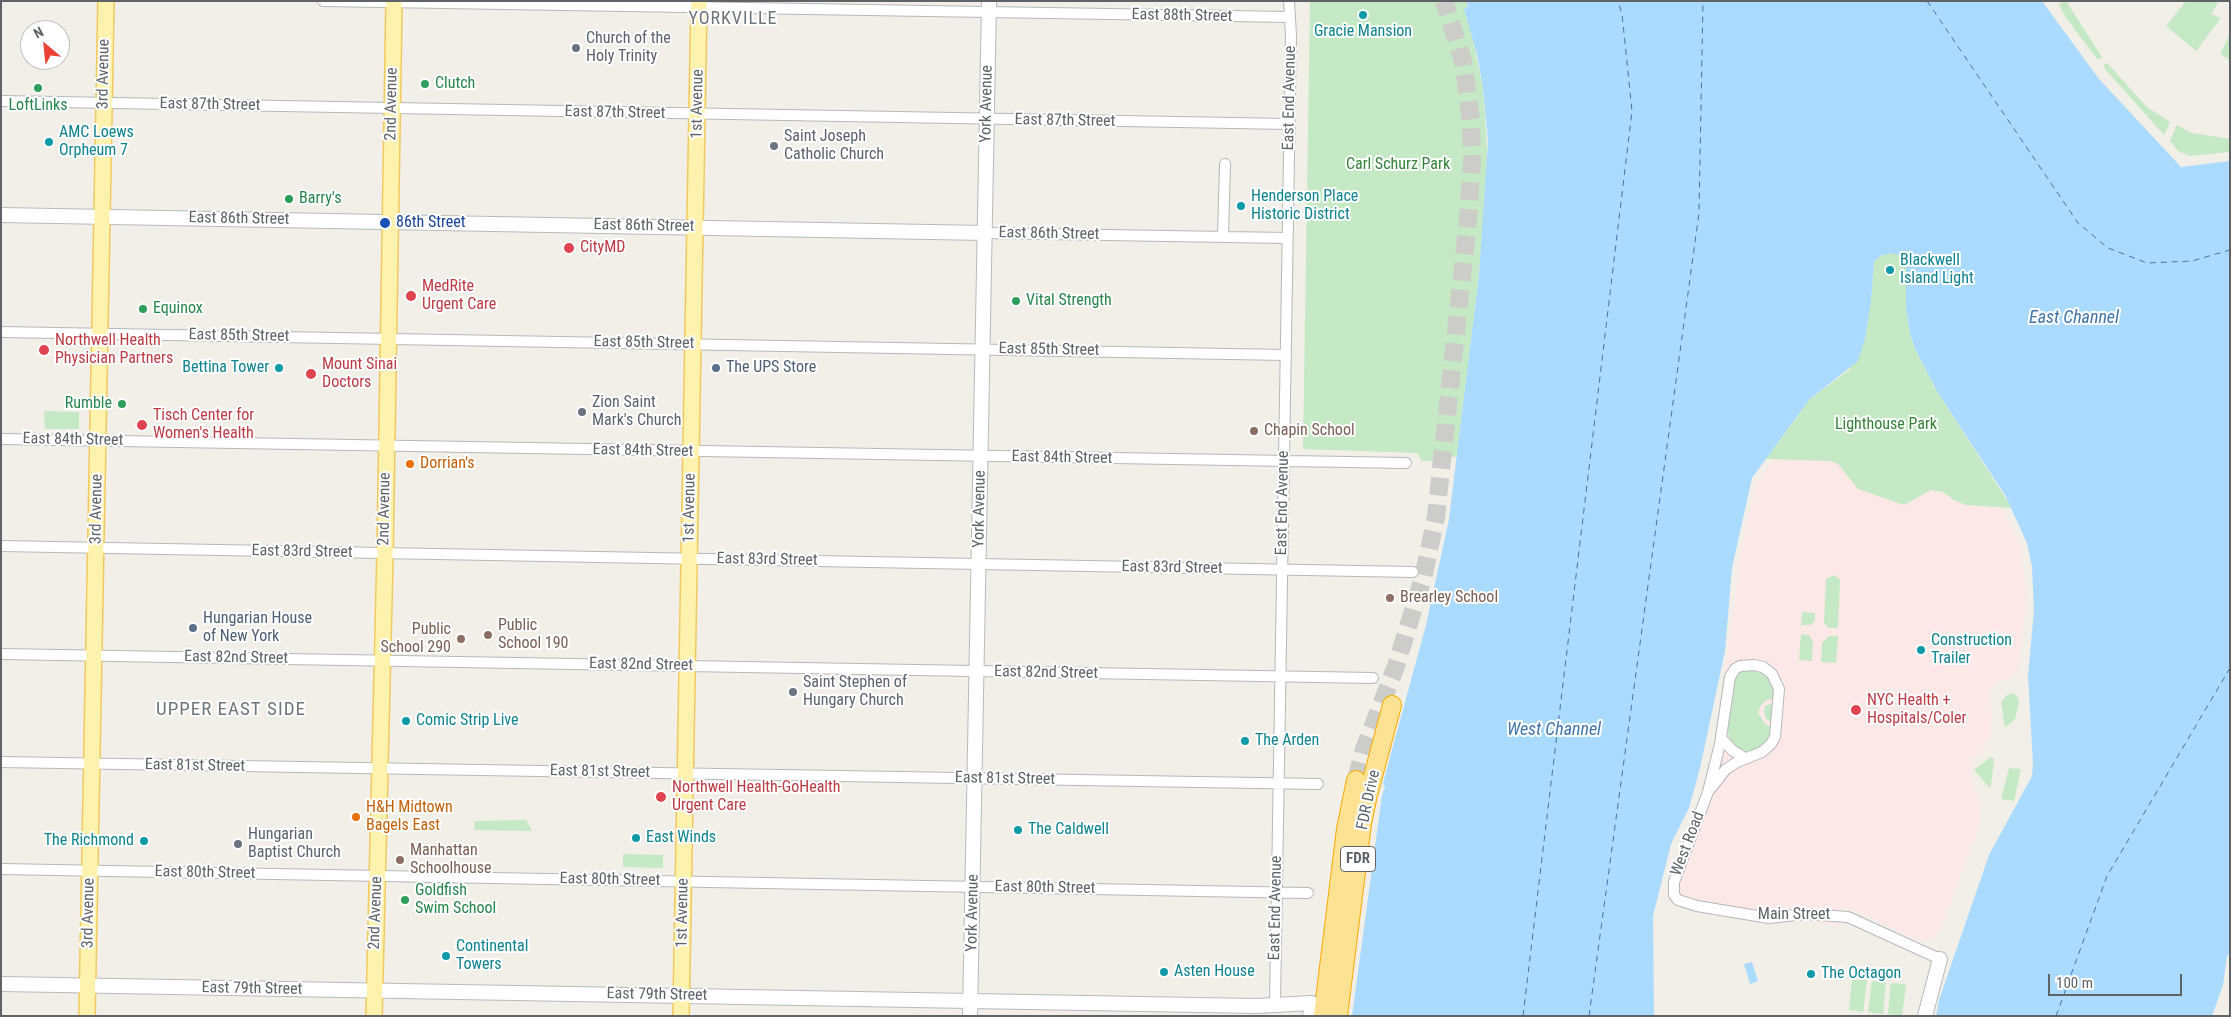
<!DOCTYPE html>
<style>
body{margin:0}
#map{position:relative;width:2231px;height:1017px;overflow:hidden;background:#f1efe8;font-family:"Roboto Condensed",sans-serif}
canvas{display:block}
.frame{position:absolute;inset:0;border:2px solid #5f6368;pointer-events:none}
.north{position:absolute;left:20px;top:20px;width:50px;height:50px;box-sizing:border-box;background:#fff;border:1px solid #bfc1c3;border-radius:50%;rotate:332deg;font-size:14px;font-weight:700;line-height:20px;text-align:center;color:#5f6368}
.north::after{content:'';display:block;margin:auto;width:18px;height:22px;background:#ea4335;clip-path:polygon(50% 0,100% 100%,50% 72%,0 100%)}
.scale{position:absolute;left:2048px;top:974px;width:134px;height:22px;box-sizing:border-box;border:2px solid #5f6368;border-top:0;padding-left:6px;font-size:15px;line-height:18px;white-space:nowrap;color:#5f6368;-webkit-text-stroke:4px #fff;paint-order:stroke}
</style>
<div id="map">
<canvas width="2231" height="1017"></canvas>
<div class="frame"></div>
<div class="north">N</div>
<div class="scale">100 m</div>
</div>
<script>
const context = document.querySelector('canvas').getContext('2d');
context.lineJoin = 'round';
function paint(path, color) {
  context.fillStyle = color;
  context.fill(path, 'evenodd');
}
function toPath(rows) {
  const path = new Path2D();
  for (const r of rows) {
    path.moveTo(r[0], r[1]);
    for (let i = 2; i < r.length; i += 2) path.lineTo(r[i], r[i + 1]);
  }
  return path;
}
function strokePath(path, color, width, dash) {
  context.strokeStyle = color;
  context.lineWidth = width;
  context.lineCap = dash ? 'butt' : 'round';
  context.setLineDash(dash || []);
  context.stroke(path);
}
function drawText(font, color, halo, rows, align = 'center') {
  context.font = font + ' "Roboto Condensed",sans-serif';
  context.lineWidth = 4;
  context.setLineDash([]);
  context.textBaseline = 'middle';
  context.strokeStyle = halo;
  context.fillStyle = color;
  for (const [text, x, y, turn = 0] of rows) {
    context.save();
    context.translate(x, y);
    context.rotate((+turn || 0) * Math.PI / 180);
    context.textAlign = isNaN(turn) ? turn : align;
    if (halo) context.strokeText(text, 0, 0);
    context.fillText(text, 0, 0);
    context.restore();
  }
}
const medical = toPath([
 [1774,459,1831,461,1838,464,1858,489,1904,505,1931,490,1943,492,1954,500,1975,506,2003,508,2021,546,2026,595,2025,619,2017,674,1990,687,1992,733,1980,753,1971,759,1971,785,1977,794,1980,805,1980,824,1939,933,1928,940,1910,937,1852,909,1844,908,1839,926,1807,921,1781,923,1684,909,1672,904,1668,897,1667,889,1693,818,1715,748,1742,543,1758,480]
]);
const green = toPath([
 [1310,1,1466,1,1468,5,1464,10,1471,31,1483,88,1488,161,1479,275,1457,456,1435,461,1422,461,1417,453,1303,449],
 [2066,1,2102,57,2100,59,2097,59,2064,15,2059,4],
 [2186,1,2219,1,2211,14,2221,18,2196,51,2166,26],
 [2230,34,2230,60,2220,54],
 [2107,63,2147,107,2170,122,2164,135,2105,69,2104,64],
 [2177,125,2192,133,2230,139,2230,152,2190,156,2178,151,2170,141],
 [1891,253,1898,255,1907,267,1906,307,1910,334,1916,351,1938,393,2012,508,1966,505,1954,500,1943,492,1931,490,1904,505,1858,489,1838,464,1831,461,1766,459,1809,400,1850,369,1871,302,1874,262,1880,256],
 [44,411,79,412,79,429,45,429],
 [1834,575,1840,580,1838,628,1829,628,1824,623,1826,579],
 [1802,612,1815,613,1815,621,1810,625,1801,625],
 [1801,634,1809,635,1813,642,1812,661,1799,660],
 [1829,636,1838,636,1836,663,1821,662,1822,643],
 [1750,669,1765,673,1774,685,1775,698,1767,700,1761,705,1758,713,1765,724,1773,727,1771,737,1762,747,1755,751,1745,752,1737,749,1731,744,1727,729,1733,685,1736,677,1742,671],
 [2012,693,2017,696,2019,702,2015,719,2005,728,2001,702,2007,695],
 [1774,702,1772,723,1766,719,1764,712,1765,706],
 [1991,757,1994,759,1991,786,1989,787,1974,770],
 [2009,768,2021,769,2014,801,2001,799],
 [526,820,532,831,474,830,475,821],
 [623,854,663,855,663,868,623,867],
 [1852,979,1867,980,1863,1012,1849,1010],
 [1872,981,1886,982,1883,1014,1868,1012],
 [1891,983,1906,984,1902,1016,1888,1014]
]);
const water = toPath([
 [1466,1,2042,1,2099,79,2181,167,2230,161,2230,952,2227,957,2223,985,2212,1016,1936,1016,1939,1000,1989,855,2032,776,2033,763,2028,676,2034,610,2032,567,2027,543,2005,495,1938,393,1916,351,1910,334,1906,307,1906,267,1898,255,1891,253,1880,256,1874,262,1871,302,1865,339,1858,361,1809,400,1752,478,1732,568,1725,651,1700,768,1689,808,1671,844,1653,916,1654,1016,1352,1016,1382,795,1385,787,1383,783,1426,625,1449,519,1479,275,1488,142,1483,88,1477,55,1464,9,1468,6],
 [1752,962,1758,981,1750,984,1744,964]
]);
const ferry = toPath([
 [1927,1,2078,223,2108,248,2147,263,2192,261,2230,250],
 [1523,1016,1632,111,1622,14,1618,1],
 [1589,1016,1699,213,1703,1],
 [2056,1016,2107,876,2230,668]
]);
const highwayTunnel = toPath([
 [1356,780,1364,749,1396,666,1423,578,1436,517,1441,469,1467,230,1472,162,1471,121,1463,61,1444,1]
]);
const street = toPath([
 [323,1,1290,17],
 [1,101,1289,124],
 [985,233,1287,238],
 [1223,237,1225,164],
 [1,332,1286,355],
 [1,439,1406,463],
 [1,546,1413,572],
 [1,654,1373,678],
 [1721,738,1732,750,1745,758],
 [1,762,1318,784],
 [1708,792,1726,769,1737,762,1762,752,1771,744,1775,737,1779,689,1772,674,1763,667,1754,665,1740,666,1735,669,1730,677,1720,744,1708,792,1674,882,1674,895,1678,900,1697,906,1769,918,1805,914,1848,917,1940,959],
 [1,869,1308,893],
 [1275,1004,1291,36,1289,1]
]);
const secondary = toPath([
 [1,215,985,233],
 [1,984,1256,1006,1312,1003,1310,1016],
 [970,1016,989,1],
 [1925,1016,1940,959]
]);
const primary = toPath([
 [87,1016,106,1],
 [374,1016,385,554,394,1],
 [681,1016,699,1]
]);
const highway = toPath([
 [1323,1016,1346,829,1356,780],
 [1338,1016,1362,824,1368,795,1392,705]
]);
const markers = [
 [1363,15,5,"#0f9aa8"],
 [576,48,5,"#6b7280"],
 [425,84,5,"#2e9e5b"],
 [38,88,5,"#2e9e5b"],
 [49,142,5,"#0f9aa8"],
 [774,146,5,"#6b7280"],
 [289,199,5,"#2e9e5b"],
 [1241,206,5,"#0f9aa8"],
 [385,223,6,"#1a4fb4"],
 [569,248,6,"#e0444e"],
 [1890,270,5,"#0f9aa8"],
 [411,296,6,"#e0444e"],
 [1016,301,5,"#2e9e5b"],
 [143,309,5,"#2e9e5b"],
 [44,350,6,"#e0444e"],
 [279,368,5,"#0f9aa8"],
 [716,368,5,"#5c6f8a"],
 [311,374,6,"#e0444e"],
 [122,404,5,"#2e9e5b"],
 [582,412,5,"#6b7280"],
 [142,425,6,"#e0444e"],
 [1254,431,5,"#8d6e63"],
 [410,464,5,"#e8710a"],
 [1390,598,5,"#8d6e63"],
 [193,628,5,"#5c6f8a"],
 [488,635,5,"#8d6e63"],
 [461,639,5,"#8d6e63"],
 [1921,650,5,"#0f9aa8"],
 [793,692,5,"#6b7280"],
 [1856,710,6,"#e0444e"],
 [406,721,5,"#0f9aa8"],
 [1245,741,5,"#0f9aa8"],
 [661,797,6,"#e0444e"],
 [356,817,5,"#e8710a"],
 [1018,830,5,"#0f9aa8"],
 [636,838,5,"#0f9aa8"],
 [144,841,5,"#0f9aa8"],
 [238,844,5,"#6b7280"],
 [400,860,5,"#8d6e63"],
 [405,900,5,"#2e9e5b"],
 [446,956,5,"#0f9aa8"],
 [1164,972,5,"#0f9aa8"],
 [1811,974,5,"#0f9aa8"]
];
const shields = [
 [1358,859,35]
];
const shieldNames = [
 ["FDR",1358,859]
];
const streetNames = [
 ["East 88th Street",1182,16,1],
 ["3rd Avenue",104,74,-89],
 ["East End Avenue",1290,98,-89],
 ["2nd Avenue",392,104,-89],
 ["1st Avenue",698,104,-89],
 ["York Avenue",987,104,-89],
 ["East 87th Street",210,105,1],
 ["East 87th Street",615,113,1],
 ["East 87th Street",1065,121,1],
 ["East 86th Street",239,219,1],
 ["East 86th Street",644,226,1],
 ["East 86th Street",1049,234,1],
 ["East 85th Street",239,336,1],
 ["East 85th Street",644,343,1],
 ["East 85th Street",1049,350,1],
 ["East 84th Street",73,440,1],
 ["East 84th Street",643,451,1],
 ["East 84th Street",1062,458,1],
 ["East End Avenue",1283,503,-89],
 ["1st Avenue",690,508,-89],
 ["3rd Avenue",97,509,-89],
 ["2nd Avenue",385,509,-89],
 ["York Avenue",980,509,-89],
 ["East 83rd Street",302,552,1],
 ["East 83rd Street",767,560,1],
 ["East 83rd Street",1172,568,1],
 ["East 82nd Street",236,658,1],
 ["East 82nd Street",641,665,1],
 ["East 82nd Street",1046,673,1],
 ["East 81st Street",195,766,1],
 ["East 81st Street",600,772,1],
 ["East 81st Street",1005,779,1],
 ["FDR Drive",1369,800,-78],
 ["West Road",1688,844,-69],
 ["East 80th Street",205,873,1],
 ["East 80th Street",610,880,1],
 ["East 80th Street",1045,888,1],
 ["East End Avenue",1276,908,-89],
 ["3rd Avenue",89,913,-89],
 ["2nd Avenue",376,913,-88],
 ["1st Avenue",683,913,-89],
 ["York Avenue",973,913,-89],
 ["Main Street",1794,915],
 ["East 79th Street",252,989,1],
 ["East 79th Street",657,995,1]
];
const cultureNames = [
 ["Gracie Mansion",1363,32,"center"],
 ["AMC Loews",59,133],
 ["Orpheum 7",59,151],
 ["Henderson Place",1251,197],
 ["Historic District",1251,215],
 ["Blackwell",1900,261],
 ["Island Light",1900,279],
 ["Bettina Tower",269,368,"right"],
 ["Construction",1931,641],
 ["Trailer",1931,659],
 ["Comic Strip Live",416,721],
 ["The Arden",1255,741],
 ["The Caldwell",1028,830],
 ["East Winds",646,838],
 ["The Richmond",134,841,"right"],
 ["Continental",456,947],
 ["Towers",456,965],
 ["Asten House",1174,972],
 ["The Octagon",1821,974]
];
const worshipNames = [
 ["Church of the",586,39],
 ["Holy Trinity",586,57],
 ["Saint Joseph",784,137],
 ["Catholic Church",784,155],
 ["Zion Saint",592,403],
 ["Mark's Church",592,421],
 ["Saint Stephen of",803,683],
 ["Hungary Church",803,701],
 ["Hungarian",248,835],
 ["Baptist Church",248,853]
];
const leisureNames = [
 ["Clutch",435,84],
 ["LoftLinks",38,106,"center"],
 ["Barry's",299,199],
 ["Vital Strength",1026,301],
 ["Equinox",153,309],
 ["Rumble",112,404,"right"],
 ["Goldfish",415,891],
 ["Swim School",415,909]
];
const parkNames = [
 ["Carl Schurz Park",1398,165],
 ["Lighthouse Park",1886,425]
];
const transitNames = [
 ["86th Street",396,223]
];
const healthNames = [
 ["CityMD",580,248],
 ["MedRite",422,287],
 ["Urgent Care",422,305],
 ["Northwell Health",55,341],
 ["Physician Partners",55,359],
 ["Mount Sinai",322,365],
 ["Doctors",322,383],
 ["Tisch Center for",153,416],
 ["Women's Health",153,434],
 ["NYC Health +",1867,701],
 ["Hospitals/Coler",1867,719],
 ["Northwell Health-GoHealth",672,788],
 ["Urgent Care",672,806]
];
const serviceNames = [
 ["The UPS Store",726,368],
 ["Hungarian House",203,619],
 ["of New York",203,637]
];
const educationNames = [
 ["Chapin School",1264,431],
 ["Brearley School",1400,598],
 ["Public",498,626],
 ["School 190",498,644],
 ["Public",451,630,"right"],
 ["School 290",451,648,"right"],
 ["Manhattan",410,851],
 ["Schoolhouse",410,869]
];
const foodNames = [
 ["Dorrian's",420,464],
 ["H&H Midtown",366,808],
 ["Bagels East",366,826]
];
const neighbourhoodNames = [
 ["YORKVILLE",733,19]
];
const waterNames = [
 ["East Channel",2074,318],
 ["West Channel",1554,730]
];
const quarterNames = [
 ["UPPER EAST SIDE",231,710]
];
paint(medical, '#fce8e6');
paint(green, '#c5e8c5');
paint(water, '#aadaff');
strokePath(ferry, '#4174aa', 1, [6, 5]);
strokePath(highwayTunnel, '#ccccc8', 18, [18, 9]);
strokePath(street, '#b5b8bc', 12);
strokePath(secondary, '#b6babf', 16);
strokePath(primary, '#f2c960', 18);
strokePath(highway, '#f9ab00', 20);
strokePath(street, '#fff', 10);
strokePath(secondary, '#fff', 14);
strokePath(primary, '#fff2af', 15);
strokePath(highway, '#fde293', 18);
for (const [x, y, r, color] of markers) {
  const dot = new Path2D();
  dot.arc(x, y, r, 0, 2 * Math.PI);
  context.fillStyle = color;
  context.fill(dot);
  strokePath(dot, '#fff', 2);
}
for (const [x, y, w] of shields) {
  const box = new Path2D();
  box.roundRect(x - w / 2, y - 12.5, w, 25, 4);
  context.fillStyle = '#fff';
  context.fill(box);
  strokePath(box, '#5f6368', 1);
}
drawText('bold 15px', '#5f6368', null, shieldNames);
drawText('16px', '#5f6368', '#fff', streetNames);
drawText('16px', '#0d838f', '#fff', cultureNames, 'left');
drawText('16px', '#5b616d', '#fff', worshipNames, 'left');
drawText('16px', '#27864d', '#fff', leisureNames, 'left');
drawText('16px', '#348238', '#fff', parkNames);
drawText('16px', '#164399', '#fff', transitNames, 'left');
drawText('16px', '#be3a42', '#fff', healthNames, 'left');
drawText('16px', '#4e5e75', '#fff', serviceNames, 'left');
drawText('16px', '#785e54', '#fff', educationNames, 'left');
drawText('16px', '#c56008', '#fff', foodNames, 'left');
context.letterSpacing = '1px';
drawText('18px', '#70757a', '#fff', neighbourhoodNames);
context.letterSpacing = '0px';
drawText('italic 18px', '#4174aa', '#fff', waterNames);
context.letterSpacing = '1px';
drawText('19px', '#70757a', '#fff', quarterNames);
context.letterSpacing = '0px';
</script>
